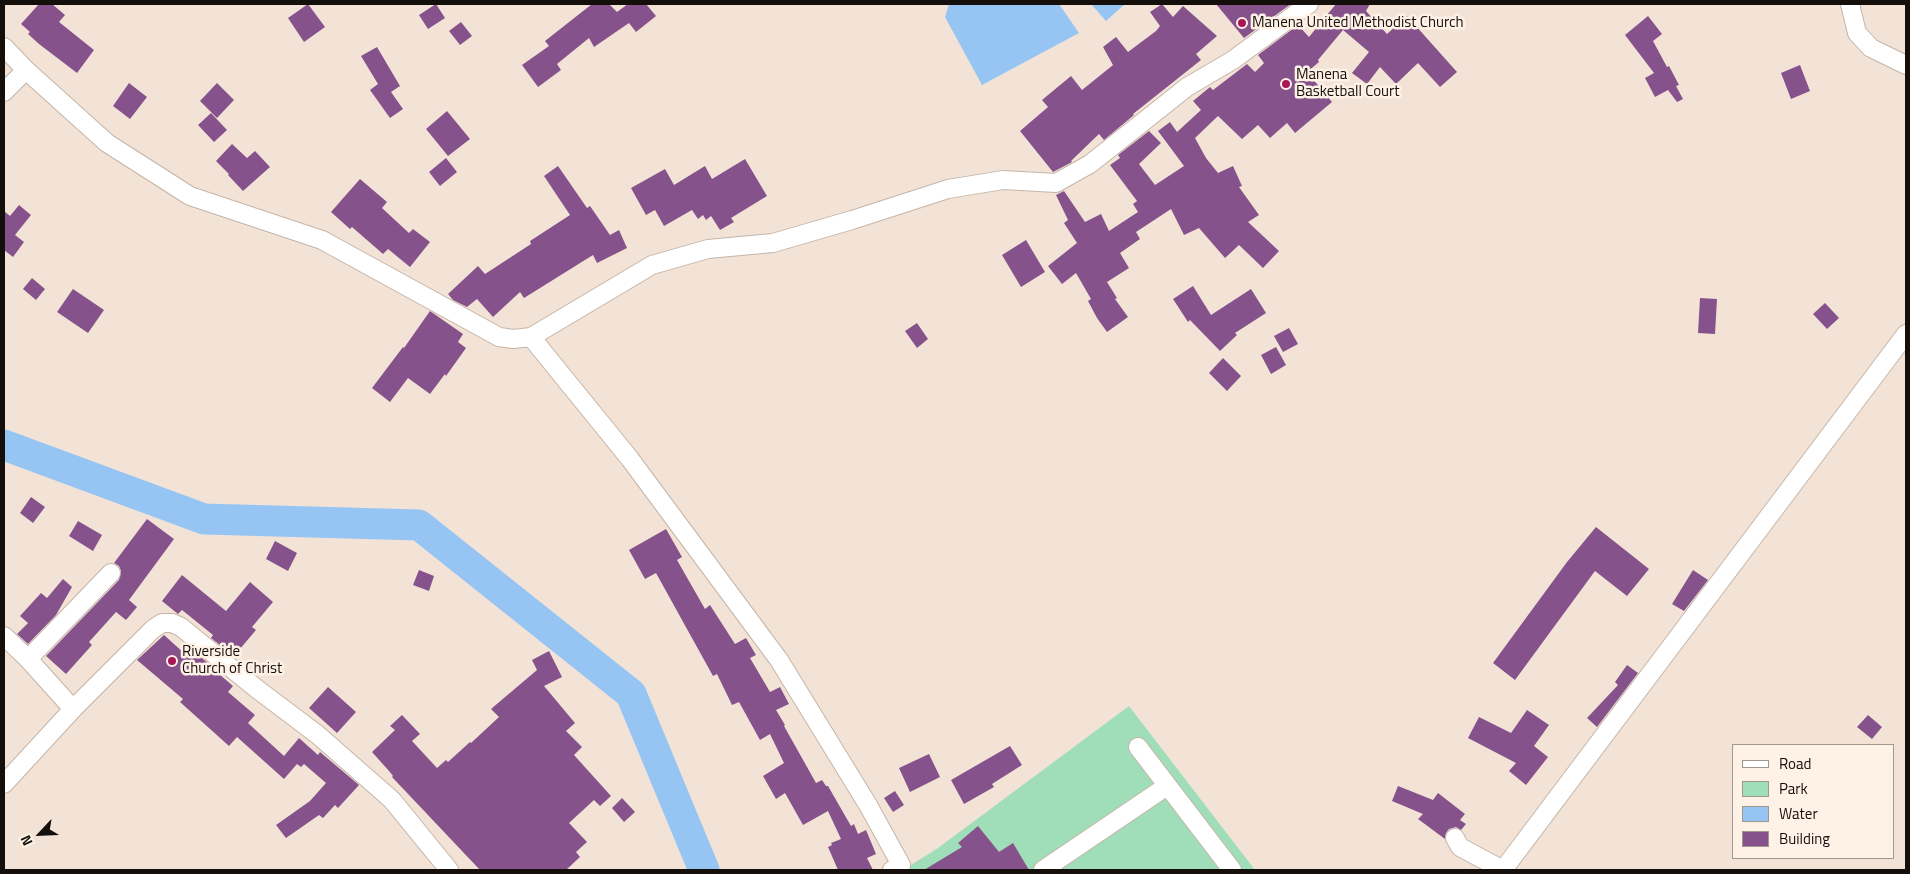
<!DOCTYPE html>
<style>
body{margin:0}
#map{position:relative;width:1910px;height:874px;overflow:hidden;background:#f3e3d6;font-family:"Titillium Web",sans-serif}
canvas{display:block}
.frame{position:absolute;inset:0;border:5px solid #140f0b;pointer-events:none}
.legend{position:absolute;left:1732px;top:744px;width:162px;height:115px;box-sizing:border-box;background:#fef1e6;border:1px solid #a0978e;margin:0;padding:6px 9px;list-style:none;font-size:15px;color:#140f0b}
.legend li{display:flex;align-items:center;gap:10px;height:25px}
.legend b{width:25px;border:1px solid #a0978e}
.north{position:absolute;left:15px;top:809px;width:50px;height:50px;-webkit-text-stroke:4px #fef1e6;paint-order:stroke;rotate:245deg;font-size:14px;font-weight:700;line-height:20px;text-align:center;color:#140f0b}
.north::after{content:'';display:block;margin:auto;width:18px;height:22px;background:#140f0b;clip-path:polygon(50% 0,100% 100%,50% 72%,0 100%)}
</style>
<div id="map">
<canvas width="1910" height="874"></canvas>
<div class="frame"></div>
<ul class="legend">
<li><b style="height:6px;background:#fff"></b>Road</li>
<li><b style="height:14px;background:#a0deb9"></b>Park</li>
<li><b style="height:14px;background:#96c5f4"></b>Water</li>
<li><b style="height:14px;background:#86528b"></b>Building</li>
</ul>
<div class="north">N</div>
</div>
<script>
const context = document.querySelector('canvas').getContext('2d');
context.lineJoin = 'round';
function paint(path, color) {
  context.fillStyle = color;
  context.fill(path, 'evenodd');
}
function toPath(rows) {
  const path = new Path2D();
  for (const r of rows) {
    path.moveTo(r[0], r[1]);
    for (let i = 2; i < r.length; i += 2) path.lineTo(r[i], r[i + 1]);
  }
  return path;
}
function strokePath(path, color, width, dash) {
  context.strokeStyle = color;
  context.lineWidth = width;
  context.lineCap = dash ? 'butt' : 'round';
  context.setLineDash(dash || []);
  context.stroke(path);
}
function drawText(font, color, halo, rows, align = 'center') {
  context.font = font + ' "Titillium Web",sans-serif';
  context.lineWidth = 5;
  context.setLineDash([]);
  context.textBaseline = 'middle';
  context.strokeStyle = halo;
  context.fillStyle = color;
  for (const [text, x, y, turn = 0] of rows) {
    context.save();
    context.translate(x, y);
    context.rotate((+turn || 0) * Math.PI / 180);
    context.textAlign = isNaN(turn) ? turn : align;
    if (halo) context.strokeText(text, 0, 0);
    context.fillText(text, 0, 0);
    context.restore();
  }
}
const green = toPath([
 [1129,706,1255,870,903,870,938,848]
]);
const water = toPath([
 [949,4,1059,4,1079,33,982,85,945,17],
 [1091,4,1125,4,1106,21]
]);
const river = toPath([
 [4,445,204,519,419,525,631,694,704,870]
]);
const building = toPath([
 [39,4,52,4,65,15,59,22,94,50,77,73,39,44,28,34,30,32,21,24],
 [308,4,325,27,304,42,288,18],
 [436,4,445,18,428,29,419,15],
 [592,4,609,4,617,12,628,4,646,4,656,16,636,32,629,23,594,47,589,38,557,64,561,70,538,87,522,65,549,46,545,41],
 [1162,4,1173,17,1183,6,1217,36,1196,54,1201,60,1133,114,1134,115,1104,140,1099,134,1071,161,1072,162,1053,172,1020,131,1048,107,1042,100,1071,76,1082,90,1113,65,1103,47,1116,37,1128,52,1156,31,1160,26,1150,12],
 [1216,4,1291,4,1244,38],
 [1336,4,1370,4,1366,11,1387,34,1407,16,1457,72,1440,87,1418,63,1396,84,1380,67,1367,84,1352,73,1369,52,1343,30,1318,60,1319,62,1307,72,1332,102,1295,133,1287,123,1270,138,1258,125,1242,139,1218,116,1195,138,1206,158,1218,173,1233,166,1242,186,1239,187,1259,215,1248,222,1279,251,1263,268,1239,245,1225,258,1199,228,1184,235,1171,209,1136,232,1140,239,1120,253,1129,268,1107,282,1117,298,1115,299,1128,317,1107,332,1097,318,1088,301,1091,299,1076,273,1062,284,1048,266,1077,243,1064,223,1068,220,1056,195,1064,191,1085,222,1101,214,1109,231,1138,212,1133,204,1137,201,1110,165,1120,158,1118,155,1149,131,1161,143,1139,164,1155,185,1184,166,1158,131,1170,122,1177,132,1201,110,1193,101,1210,87,1213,90,1247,64,1255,72,1264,63,1258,55,1298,25,1309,37],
 [1648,16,1662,34,1653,41,1667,67,1669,66,1679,85,1676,86,1683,99,1677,102,1668,90,1655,97,1645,78,1654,73,1625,35],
 [461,22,472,36,460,45,449,31],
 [377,47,400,86,391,92,403,109,390,118,370,90,378,84,361,56],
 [1800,65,1810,91,1791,99,1781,73],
 [129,83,147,97,130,119,113,106],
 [217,83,234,100,217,118,200,101],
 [447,111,470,139,448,156,426,129],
 [211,113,227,130,214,142,198,125],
 [232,144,247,158,255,151,270,167,243,191,228,175,229,174,216,161],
 [446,158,457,172,440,186,429,172],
 [745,159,767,196,731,218,734,222,720,230,711,216,706,220,703,215,698,219,692,210,664,226,655,210,646,215,631,188,665,169,674,185,705,166,712,179],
 [558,166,587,208,590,206,610,235,619,230,627,248,597,263,593,255,524,298,520,292,493,317,477,299,467,307,453,300,448,294,478,266,485,274,531,244,530,241,570,215,544,176],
 [360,179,387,202,382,208,409,233,413,229,430,242,410,267,388,249,383,254,352,227,350,229,331,212],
 [19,205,31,215,15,235,24,242,13,257,4,250,4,211,10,216],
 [1026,240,1045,272,1021,287,1002,255],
 [32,278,45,289,36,300,23,289],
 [1193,286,1211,315,1251,289,1266,313,1235,333,1237,335,1220,351,1190,320,1188,322,1173,299],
 [73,289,104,310,88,333,57,312],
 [1700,298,1717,299,1715,334,1698,333],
 [1825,303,1839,318,1827,329,1813,314],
 [430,311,463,334,458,342,466,348,446,376,445,374,430,394,408,378,390,402,372,388,403,347,404,348],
 [917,323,928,339,917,348,905,331],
 [1289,328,1298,344,1283,352,1274,336],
 [1276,347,1286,365,1271,374,1261,355],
 [1223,358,1241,376,1227,391,1209,373],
 [31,497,45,507,33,523,20,513],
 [147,519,174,539,129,600,137,607,126,620,116,612,89,642,92,645,66,674,46,656,119,580,121,571,119,566,114,563],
 [78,521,102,535,93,551,69,536],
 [1596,527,1649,569,1627,596,1595,571,1515,680,1493,663,1567,562],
 [666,529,682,557,677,560,705,609,710,605,735,644,746,638,756,655,750,658,770,692,780,687,789,704,776,710,785,725,784,726,816,783,822,780,826,786,828,786,851,826,854,824,858,834,866,830,876,854,867,858,873,870,838,870,828,847,832,845,831,843,841,839,828,811,803,825,785,793,776,799,763,776,784,763,770,734,760,740,739,702,732,705,717,674,713,676,656,573,645,579,629,550],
 [275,541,297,553,288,571,266,559],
 [419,570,434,576,429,591,413,585],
 [1693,570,1708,580,1684,611,1672,604],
 [182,575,226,611,250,582,273,602,252,627,256,630,234,656,211,638,213,635,182,610,178,614,162,601],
 [63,579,72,587,56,615,28,644,17,634,28,623,20,616,41,593,47,598],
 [164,635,185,654,186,651,194,658,197,654,220,673,219,674,233,686,228,692,255,715,248,723,284,756,299,738,318,755,320,752,359,785,338,808,335,805,323,818,319,815,286,838,276,825,310,801,326,783,304,764,301,767,297,764,284,779,237,737,229,746,180,702,183,699,137,660],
 [549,651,562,677,544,686,575,723,566,731,582,747,574,755,611,796,600,806,594,800,569,823,587,842,576,852,580,857,566,870,480,870,392,777,393,776,389,771,372,752,395,730,390,726,402,715,420,734,412,741,437,768,446,760,448,762,470,742,471,743,499,717,491,709,537,670,532,660],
 [1627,665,1638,673,1597,727,1587,718,1618,685,1615,682],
 [328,687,356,712,337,733,309,708],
 [1527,710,1549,725,1534,746,1548,757,1526,785,1509,771,1516,763,1468,738,1479,717,1511,733],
 [1868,715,1882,727,1872,739,1857,727],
 [1010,746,1022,765,992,784,994,787,964,804,951,780],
 [929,754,940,777,910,792,899,768],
 [1398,786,1433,800,1438,793,1465,814,1460,820,1466,824,1461,830,1456,827,1449,829,1446,833,1445,839,1418,819,1423,814,1392,801],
 [895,791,904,805,893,812,884,798],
 [622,798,635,812,624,822,612,808],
 [978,826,999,852,1013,843,1029,870,924,870,962,847,958,843]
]);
const minor = toPath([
 [1850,4,1857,33,1871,48,1906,65],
 [4,47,26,70,107,143,190,196,322,240,499,337,513,339,531,337,652,265,708,249,773,243,852,220,948,189,1003,180,1056,183,1090,164,1187,87,1233,60,1309,4],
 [4,92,26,70],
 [531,337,630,459,779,660,868,805,901,865,892,870],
 [4,636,28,659,73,709],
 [28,659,111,573],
 [1138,747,1232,870],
 [4,784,73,709,153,629,162,623,172,623,181,627,257,689,318,735,392,800,449,870],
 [1455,838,1460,847,1503,870],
 [1043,870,1167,786],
 [1503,870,1906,334]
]);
const markers = [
 [1242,23,5,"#a71655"],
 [1286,84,5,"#a71655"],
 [172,661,5,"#a71655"]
];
const poiNames = [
 ["Manena United Methodist Church",1252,23],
 ["Manena",1296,75],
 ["Basketball Court",1296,92],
 ["Riverside",182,652],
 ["Church of Christ",182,669]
];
paint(green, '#a0deb9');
paint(water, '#96c5f4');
strokePath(river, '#96c5f4', 31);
paint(building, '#86528b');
strokePath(minor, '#c4b5a8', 20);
strokePath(minor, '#fff', 18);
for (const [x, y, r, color] of markers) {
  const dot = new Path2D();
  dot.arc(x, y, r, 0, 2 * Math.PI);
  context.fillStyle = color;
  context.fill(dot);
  strokePath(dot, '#fef1e6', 2);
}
drawText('15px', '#140f0b', '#fef1e6', poiNames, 'left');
</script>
